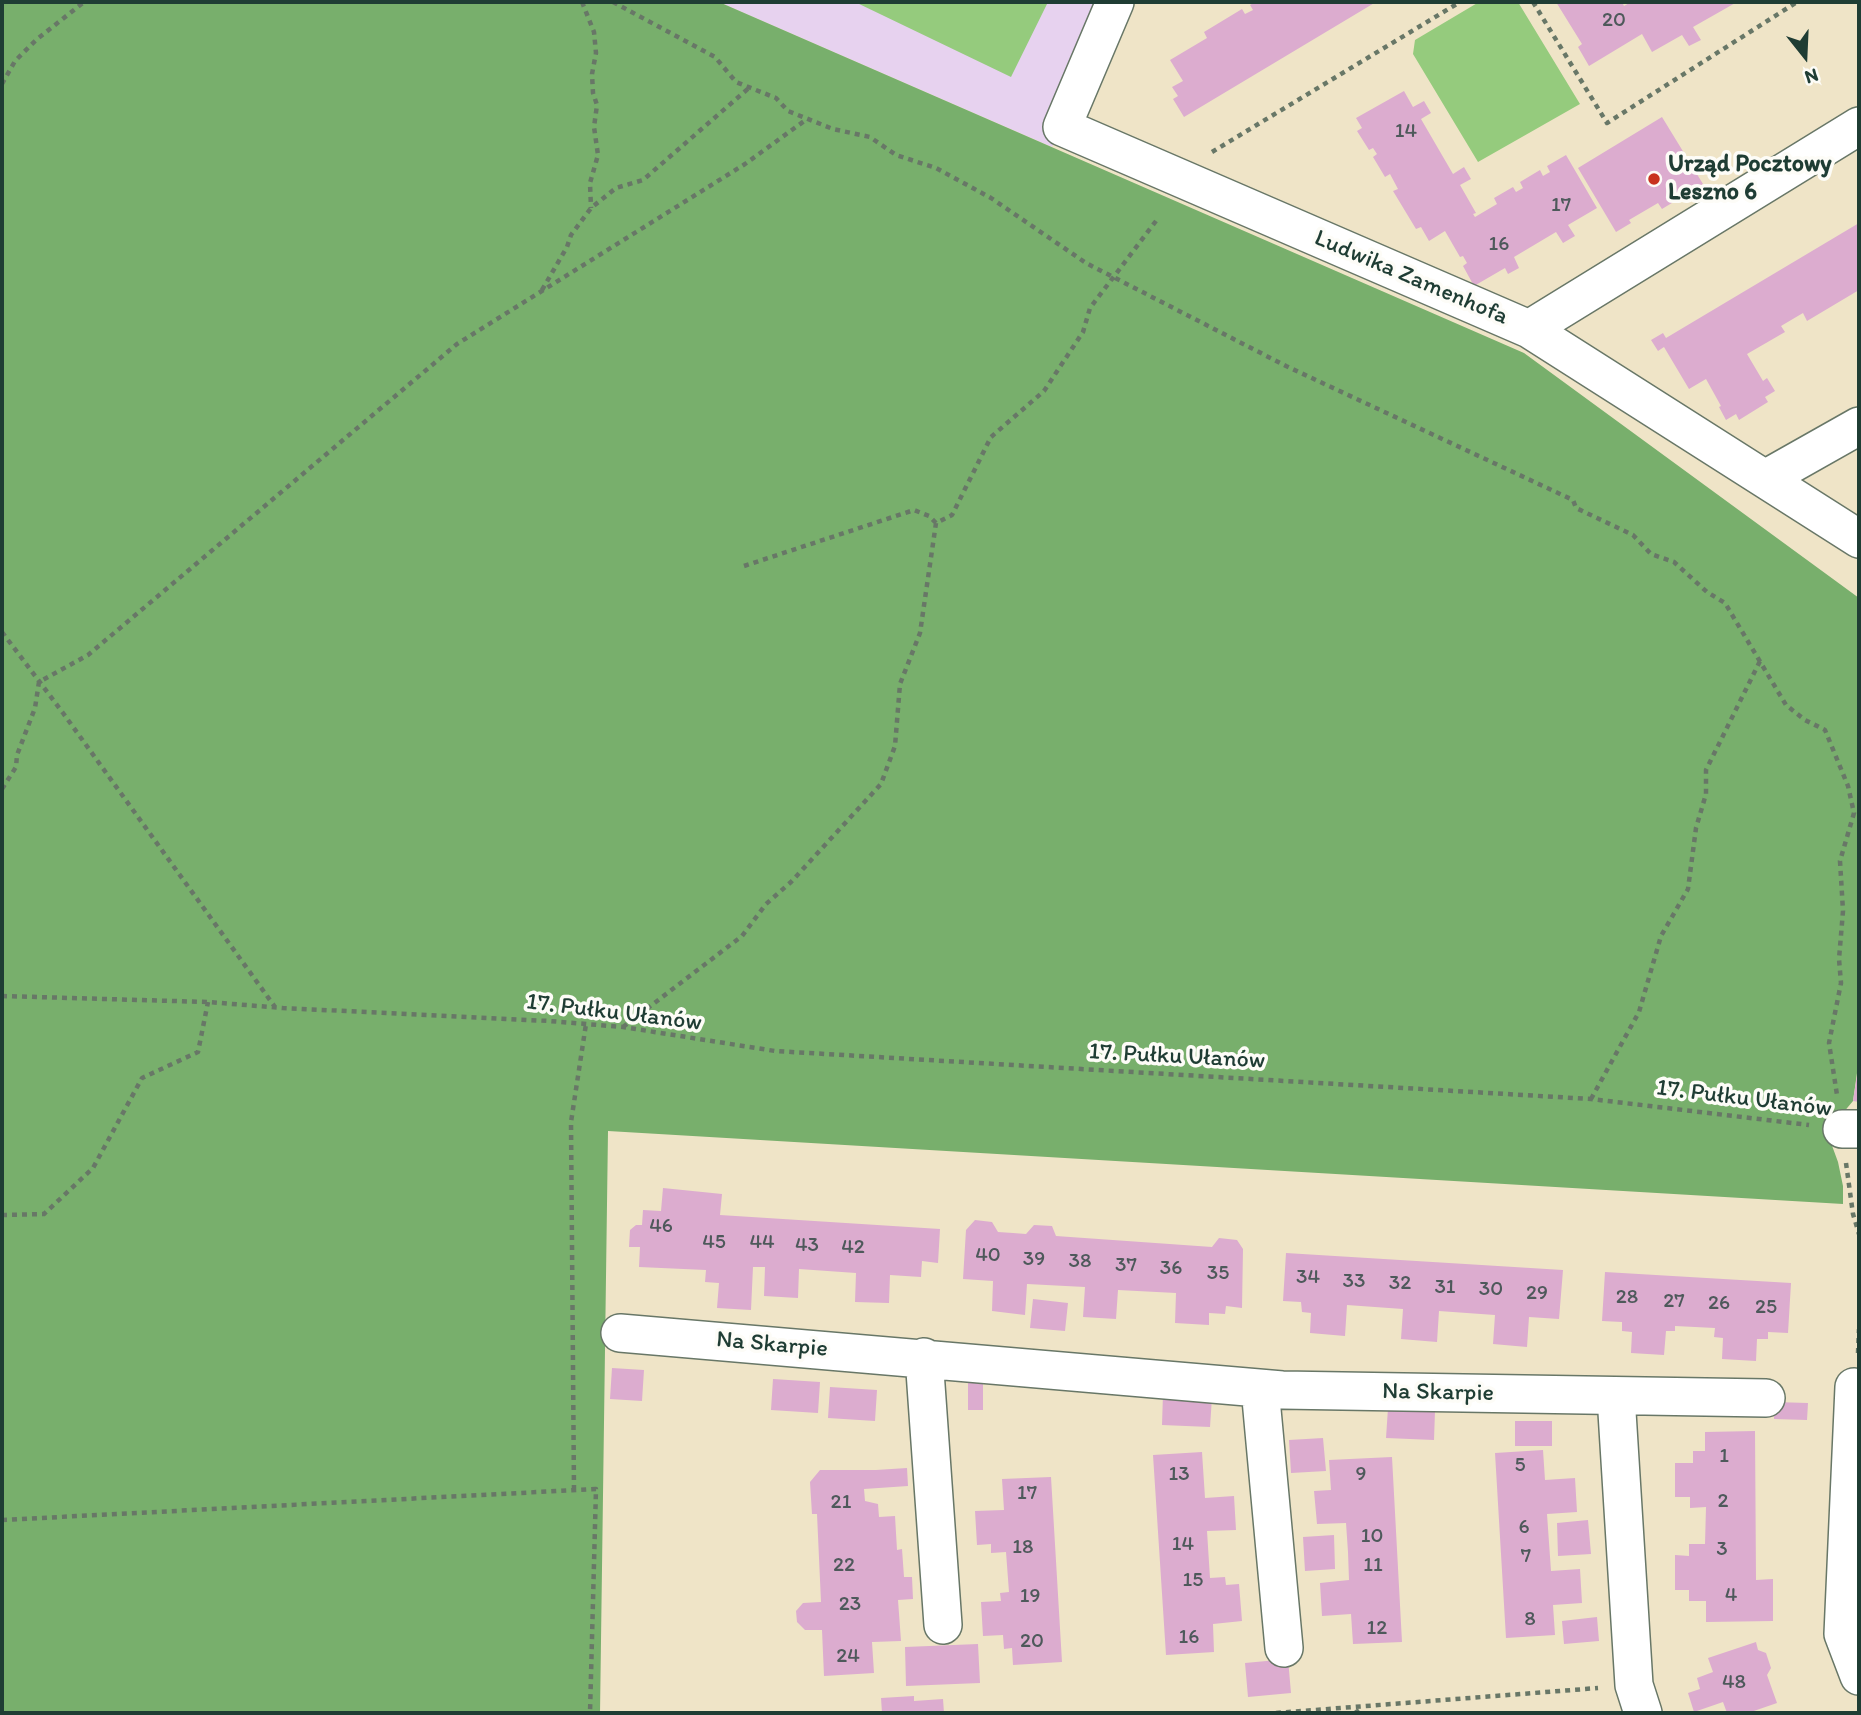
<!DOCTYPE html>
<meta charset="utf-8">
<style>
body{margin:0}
#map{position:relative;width:1861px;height:1715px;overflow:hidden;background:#efe4c7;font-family:Itim,sans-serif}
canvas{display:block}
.frame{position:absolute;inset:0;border:4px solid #1f3d34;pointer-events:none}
.north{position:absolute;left:1770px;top:21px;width:70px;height:70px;-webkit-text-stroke:5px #fdfcf7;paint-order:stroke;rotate:162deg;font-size:19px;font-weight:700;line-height:28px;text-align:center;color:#1f3d34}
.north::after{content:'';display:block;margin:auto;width:24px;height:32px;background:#1f3d34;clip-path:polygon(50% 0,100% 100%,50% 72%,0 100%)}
</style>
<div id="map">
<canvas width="1861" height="1715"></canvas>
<div class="frame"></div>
<div class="north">N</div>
</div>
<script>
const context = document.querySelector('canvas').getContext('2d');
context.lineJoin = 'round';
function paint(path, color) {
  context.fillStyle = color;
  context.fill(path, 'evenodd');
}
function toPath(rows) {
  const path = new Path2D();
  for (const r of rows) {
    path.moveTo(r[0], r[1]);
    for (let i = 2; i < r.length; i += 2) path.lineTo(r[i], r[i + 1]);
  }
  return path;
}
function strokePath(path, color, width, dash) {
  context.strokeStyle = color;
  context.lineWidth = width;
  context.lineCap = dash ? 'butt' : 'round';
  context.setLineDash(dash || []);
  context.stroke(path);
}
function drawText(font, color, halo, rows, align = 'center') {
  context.font = font + ' Itim,sans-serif';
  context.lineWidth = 7;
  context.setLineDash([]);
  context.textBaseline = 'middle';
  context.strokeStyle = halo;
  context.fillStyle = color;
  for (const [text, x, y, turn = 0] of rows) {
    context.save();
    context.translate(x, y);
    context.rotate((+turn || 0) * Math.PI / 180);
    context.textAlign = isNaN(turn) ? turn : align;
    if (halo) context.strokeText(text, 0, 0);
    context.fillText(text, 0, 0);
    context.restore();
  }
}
const built = toPath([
 [719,2,1114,2,1052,147]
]);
const green = toPath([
 [855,2,1048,2,1011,77],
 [1479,2,1518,2,1580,104,1478,162,1413,54,1415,40]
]);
const forest = toPath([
 [2,2,719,2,1524,353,1859,598,1859,1059,1853,1101,1827,1132,1838,1162,1843,1186,1843,1204,608,1131,600,1713,2,1713]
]);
const building = toPath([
 [1255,2,1376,2,1184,117,1173,99,1178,96,1172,87,1183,81,1170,60,1207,38,1204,32,1242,9,1245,14,1253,10,1250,5],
 [1556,2,1622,2,1624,6,1631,2,1737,2,1693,27,1701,40,1689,46,1682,35,1652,52,1642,34,1589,66,1578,47,1582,44],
 [1404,91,1413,107,1424,101,1431,113,1421,119,1453,174,1464,167,1471,179,1460,185,1476,213,1473,214,1475,217,1497,204,1494,198,1513,187,1516,192,1523,188,1520,182,1540,170,1543,176,1550,172,1547,166,1566,155,1597,208,1568,225,1575,236,1563,243,1556,232,1514,257,1519,268,1508,274,1505,268,1474,286,1463,266,1467,263,1463,256,1460,257,1445,231,1429,241,1421,227,1416,229,1393,191,1398,189,1390,174,1385,177,1373,157,1377,154,1373,148,1369,150,1357,131,1362,128,1356,118],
 [1662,117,1703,184,1662,209,1658,203,1629,220,1631,223,1616,232,1578,168],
 [1859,223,1859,290,1807,321,1803,313,1781,326,1785,332,1747,354,1763,381,1767,378,1775,391,1765,397,1768,402,1739,420,1736,414,1726,420,1719,407,1721,406,1706,379,1689,389,1664,347,1658,351,1651,340,1663,333,1666,338],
 [1858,1069,1859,1069,1859,1102,1853,1101],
 [663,1188,722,1194,720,1215,940,1229,938,1263,922,1261,921,1277,890,1275,889,1303,855,1302,856,1273,799,1269,798,1298,764,1296,765,1267,753,1267,751,1310,717,1308,719,1283,705,1282,706,1270,639,1267,640,1247,629,1247,630,1230,636,1225,642,1225,643,1210,661,1211],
 [975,1220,992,1222,998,1232,1013,1233,1026,1234,1034,1225,1052,1226,1056,1236,1212,1247,1219,1238,1237,1240,1243,1249,1242,1308,1226,1306,1225,1314,1209,1313,1209,1325,1175,1323,1176,1293,1118,1290,1116,1319,1083,1317,1085,1287,1027,1284,1025,1315,992,1311,993,1281,963,1279,966,1230],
 [1286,1253,1563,1270,1559,1319,1529,1317,1527,1347,1493,1344,1495,1315,1439,1311,1437,1342,1401,1339,1403,1309,1347,1305,1345,1336,1310,1333,1311,1313,1302,1312,1301,1302,1283,1301],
 [1605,1272,1791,1283,1788,1333,1768,1332,1768,1339,1757,1339,1756,1361,1722,1359,1723,1338,1714,1337,1715,1328,1675,1326,1675,1331,1666,1331,1664,1355,1631,1353,1632,1332,1622,1331,1622,1322,1602,1321],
 [1033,1299,1068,1303,1065,1331,1030,1328],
 [612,1368,644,1370,642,1401,610,1399],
 [773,1379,820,1382,818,1413,771,1410],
 [968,1383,983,1383,983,1410,968,1410],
 [830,1387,877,1390,875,1421,828,1418],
 [1163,1394,1212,1397,1210,1427,1162,1425],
 [1774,1402,1808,1403,1807,1420,1774,1419],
 [1388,1408,1435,1411,1434,1440,1386,1438],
 [1515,1421,1552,1421,1552,1446,1515,1446],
 [1755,1431,1756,1580,1773,1579,1773,1621,1706,1622,1706,1601,1689,1601,1689,1590,1675,1590,1675,1555,1689,1556,1689,1544,1705,1544,1706,1507,1690,1508,1690,1497,1675,1497,1675,1463,1693,1463,1693,1451,1705,1451,1705,1432],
 [1323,1438,1326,1471,1291,1473,1289,1440],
 [1543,1450,1545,1480,1575,1478,1577,1512,1547,1514,1551,1571,1580,1569,1582,1603,1553,1605,1555,1635,1506,1638,1495,1453],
 [1202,1452,1205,1498,1234,1496,1236,1530,1207,1531,1210,1578,1225,1577,1226,1585,1239,1584,1242,1621,1213,1624,1214,1652,1166,1655,1153,1455],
 [1392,1457,1402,1642,1353,1644,1351,1614,1322,1616,1320,1583,1349,1580,1348,1552,1346,1523,1317,1524,1314,1491,1331,1490,1329,1460],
 [907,1468,908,1486,864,1489,865,1501,878,1504,879,1517,895,1516,897,1550,902,1549,904,1577,912,1577,913,1599,898,1600,901,1641,872,1642,874,1673,824,1676,822,1630,805,1630,797,1622,796,1611,803,1603,821,1602,817,1514,812,1514,810,1482,820,1470,876,1470],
 [1051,1477,1062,1662,1013,1665,1012,1648,1004,1649,1003,1635,983,1636,981,1602,1001,1601,1000,1593,1009,1592,1006,1552,991,1553,991,1544,977,1545,975,1511,1004,1510,1002,1479],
 [1588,1520,1591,1554,1558,1556,1557,1523],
 [1334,1535,1335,1569,1305,1571,1303,1537],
 [1597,1617,1599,1641,1564,1644,1562,1621],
 [1756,1642,1758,1650,1766,1653,1771,1668,1767,1675,1777,1703,1748,1713,1727,1713,1723,1702,1694,1712,1688,1693,1700,1689,1697,1678,1713,1672,1708,1658],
 [978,1644,980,1683,906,1686,905,1647],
 [1288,1659,1291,1693,1248,1697,1245,1663],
 [914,1696,914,1701,943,1699,944,1713,882,1713,881,1698]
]);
const path = toPath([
 [582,2,594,32,596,53,592,74,593,93,597,105,594,127,598,155,590,183,591,208],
 [613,2,715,57,736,82,776,98,788,111,833,129,870,137,896,155,936,168,991,198,1086,263,1286,366,1573,500,1576,508,1633,535,1651,554,1674,562,1707,592,1725,603,1786,705,1805,720,1825,730,1848,786,1854,813,1840,861,1843,911,1839,959,1841,983,1829,1043,1837,1095],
 [1533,2,1607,123,1797,2],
 [2,84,15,61,36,40,84,2],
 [1212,152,1460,2],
 [542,290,567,247,571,235,591,208,616,188,643,180,750,87],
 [744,566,914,510,929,516,936,523],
 [2,632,63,713,275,1007],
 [2,789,16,767,17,755,35,708,39,682,88,655,457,344,745,164,807,119],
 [2,996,208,1002,283,1008,549,1021,623,1027,775,1051,1591,1099,1809,1125],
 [623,1027,742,936,766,904,791,882,881,784,895,746,900,684,920,633,936,523,952,515,991,437,1044,391,1083,332,1090,308,1156,221],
 [1591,1099,1639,1012,1661,936,1688,889,1696,828,1706,794,1706,770,1760,661],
 [1846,1163,1853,1214,1859,1234],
 [2,1215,44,1214,93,1168,142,1078,198,1052,208,1002],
 [1858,1353,1859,1329],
 [574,1490,571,1122,586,1024],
 [2,1520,596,1489,590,1713],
 [1276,1713,1598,1688],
 [1355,1713,1363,1707]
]);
const minor = toPath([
 [1115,2,1062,127,1529,329,1859,539],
 [1529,329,1859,126],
 [1765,479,1859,426],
 [1842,1129,1859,1129],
 [620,1333,1282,1390,1766,1398],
 [924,1357,943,1625],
 [1854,1387,1843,1634,1859,1676],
 [1260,1388,1284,1648],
 [1616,1396,1634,1685,1643,1713]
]);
const markers = [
 [1654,179,7,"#c8321e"]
];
const numberNames = [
 ["20",1614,21],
 ["14",1406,132],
 ["17",1561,206],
 ["16",1499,245],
 ["46",661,1227],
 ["45",714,1243],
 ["44",762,1243],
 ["43",807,1246],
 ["42",853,1248],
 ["40",988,1256],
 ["39",1034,1260],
 ["38",1080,1262],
 ["37",1126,1266],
 ["36",1171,1269],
 ["35",1218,1274],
 ["34",1308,1278],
 ["33",1354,1282],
 ["32",1400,1284],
 ["31",1445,1288],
 ["30",1491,1290],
 ["29",1537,1294],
 ["28",1627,1298],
 ["27",1674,1302],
 ["26",1719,1304],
 ["25",1766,1308],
 ["1",1724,1457],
 ["5",1520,1466],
 ["13",1179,1475],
 ["9",1361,1475],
 ["17",1027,1494],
 ["2",1723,1502],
 ["21",841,1503],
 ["6",1524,1528],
 ["10",1372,1537],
 ["14",1183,1545],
 ["18",1023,1548],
 ["3",1722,1550],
 ["7",1526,1557],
 ["22",844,1566],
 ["11",1373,1566],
 ["15",1193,1581],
 ["4",1731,1596],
 ["19",1030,1597],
 ["23",850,1605],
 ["8",1530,1620],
 ["12",1377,1629],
 ["16",1189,1638],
 ["20",1032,1642],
 ["24",848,1657],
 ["48",1734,1683]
];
const poiNames = [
 ["Urząd Pocztowy",1668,165],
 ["Leszno 6",1668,193]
];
const streetNames = [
 ["Ludwika Zamenhofa",1411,278,23],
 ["17. Pułku Ułanów",614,1013,7],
 ["17. Pułku Ułanów",1177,1057,3],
 ["17. Pułku Ułanów",1744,1099,7],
 ["Na Skarpie",772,1345,5],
 ["Na Skarpie",1438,1393,1]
];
paint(built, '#e7d2ef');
paint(green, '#95cb7d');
paint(forest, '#78af6c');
paint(building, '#dcaccf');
strokePath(minor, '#687767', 40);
strokePath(path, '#687767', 4.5, [5, 5]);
strokePath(minor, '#fff', 37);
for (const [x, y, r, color] of markers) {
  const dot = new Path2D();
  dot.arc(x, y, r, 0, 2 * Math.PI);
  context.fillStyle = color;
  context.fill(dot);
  strokePath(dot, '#fdfcf7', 2.5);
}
drawText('21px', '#4e595b', null, numberNames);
drawText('bold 24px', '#1f3d34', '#fdfcf7', poiNames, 'left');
drawText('24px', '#1f3d34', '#fdfcf7', streetNames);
</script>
